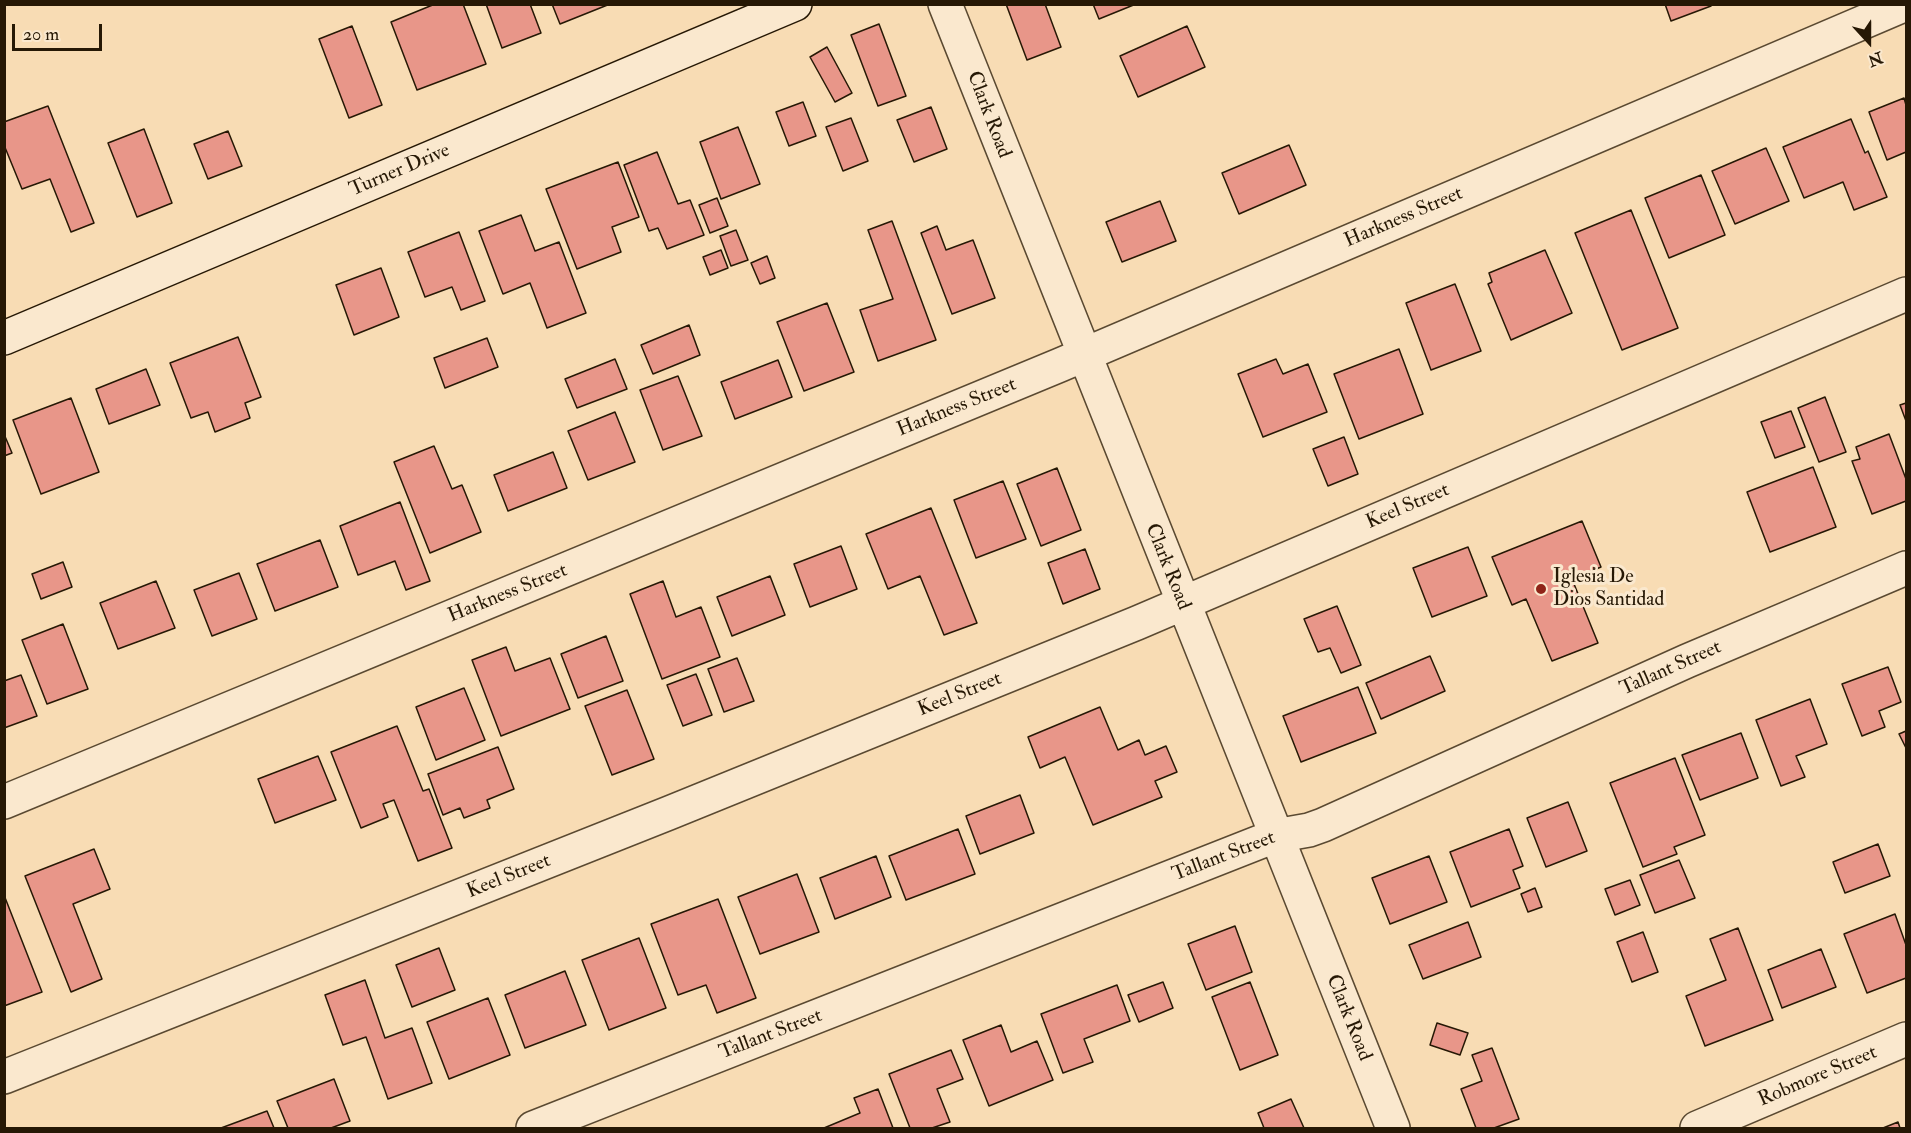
<!DOCTYPE html>
<style>
body{margin:0}
#map{position:relative;width:1911px;height:1133px;overflow:hidden;background:#f8dcb4;font-family:"IM FELL Double Pica",serif}
canvas{display:block}
.frame{position:absolute;inset:0;border:6px solid #261805;pointer-events:none}
.north{position:absolute;left:1839px;top:12px;width:60px;height:60px;-webkit-text-stroke:4px #fae8ce;paint-order:stroke;rotate:159deg;font-size:16px;font-weight:700;line-height:24px;text-align:center;color:#261805}
.north::after{content:'';display:block;margin:auto;width:21px;height:27px;background:#261805;clip-path:polygon(50% 0,100% 100%,50% 72%,0 100%)}
.scale{position:absolute;left:12px;top:24px;width:90px;height:27px;box-sizing:border-box;border:3px solid #261805;border-top:0;padding-left:8px;font-size:18px;line-height:21px;white-space:nowrap;color:#261805;-webkit-text-stroke:4px #fae8ce;paint-order:stroke}
</style>
<div id="map">
<canvas width="1911" height="1133"></canvas>
<div class="frame"></div>
<div class="north">N</div>
<div class="scale">20 m</div>
</div>
<script>
const context = document.querySelector('canvas').getContext('2d');
context.lineJoin = 'round';
function paint(path, color) {
  context.fillStyle = color;
  context.fill(path, 'evenodd');
}
function toPath(rows) {
  const path = new Path2D();
  for (const r of rows) {
    path.moveTo(r[0], r[1]);
    for (let i = 2; i < r.length; i += 2) path.lineTo(r[i], r[i + 1]);
  }
  return path;
}
function strokePath(path, color, width, dash) {
  context.strokeStyle = color;
  context.lineWidth = width;
  context.lineCap = dash ? 'butt' : 'round';
  context.setLineDash(dash || []);
  context.stroke(path);
}
function drawText(font, color, halo, rows, align = 'center') {
  context.font = font + ' "IM FELL Double Pica",serif';
  context.lineWidth = 6;
  context.setLineDash([]);
  context.textBaseline = 'middle';
  context.strokeStyle = halo;
  context.fillStyle = color;
  for (const [text, x, y, turn = 0] of rows) {
    context.save();
    context.translate(x, y);
    context.rotate((+turn || 0) * Math.PI / 180);
    context.textAlign = isNaN(turn) ? turn : align;
    if (halo) context.strokeText(text, 0, 0);
    context.fillText(text, 0, 0);
    context.restore();
  }
}
const building = toPath([
 [435,4,463,4,486,64,417,90,391,22,435,4],
 [486,4,530,4,541,33,502,48,486,4],
 [552,4,610,4,560,24,552,4],
 [1006,4,1045,4,1061,47,1027,60,1006,4],
 [1093,4,1136,4,1099,19,1093,4],
 [1665,4,1711,4,1711,6,1671,21,1665,4],
 [879,24,906,96,878,106,851,35,879,24],
 [352,26,382,105,349,118,319,39,352,26],
 [1187,26,1205,67,1138,97,1120,56,1187,26],
 [827,47,852,93,835,102,810,57,827,47],
 [1904,98,1906,105,1906,152,1887,160,1869,112,1904,98],
 [803,102,816,136,789,146,776,112,803,102],
 [48,106,94,223,71,232,50,179,22,189,4,145,4,122,48,106],
 [931,107,947,149,914,162,897,120,931,107],
 [851,118,868,161,843,171,826,127,851,118],
 [1851,119,1865,153,1868,151,1887,197,1854,210,1843,182,1804,198,1783,147,1851,119],
 [738,127,760,184,721,199,700,142,738,127],
 [144,129,172,203,137,217,108,143,144,129],
 [228,131,242,166,208,179,194,144,228,131],
 [1289,145,1306,185,1239,214,1222,173,1289,145],
 [1766,148,1789,201,1735,224,1712,171,1766,148],
 [657,152,678,204,690,200,704,235,667,249,658,228,649,231,624,165,657,152],
 [618,162,639,217,612,227,621,252,577,269,546,189,618,162],
 [1701,175,1725,235,1669,258,1645,198,1701,175],
 [717,198,728,226,710,233,699,205,717,198],
 [1160,201,1176,241,1122,262,1106,222,1160,201],
 [1631,210,1678,328,1622,350,1575,233,1631,210],
 [521,215,535,251,559,242,586,313,547,328,530,283,503,294,479,231,521,215],
 [892,221,936,340,878,361,860,310,893,299,868,230,892,221],
 [937,226,946,250,973,240,995,298,952,314,921,233,937,226],
 [736,230,748,260,731,266,720,236,736,230],
 [459,232,485,301,461,310,452,287,425,297,408,252,459,232],
 [721,250,728,268,710,275,703,257,721,250],
 [1545,250,1572,313,1511,340,1488,284,1492,282,1489,273,1545,250],
 [767,256,775,278,760,284,751,263,767,256],
 [381,268,399,317,354,335,336,285,381,268],
 [1455,284,1481,351,1431,370,1406,303,1455,284],
 [827,303,854,372,804,391,777,322,827,303],
 [689,325,700,355,653,374,641,345,689,325],
 [238,337,261,397,245,403,250,418,215,432,208,412,191,418,170,363,238,337],
 [487,338,498,367,445,388,434,358,487,338],
 [1399,349,1423,414,1359,439,1334,374,1399,349],
 [615,359,627,389,577,408,565,379,615,359],
 [1276,359,1283,374,1308,364,1327,412,1263,437,1238,374,1276,359],
 [778,360,792,397,735,419,721,382,778,360],
 [146,369,160,405,109,424,96,389,146,369],
 [678,376,702,436,663,450,640,390,678,376],
 [1825,397,1846,452,1819,462,1798,408,1825,397],
 [71,398,99,472,41,494,13,420,71,398],
 [1906,403,1906,421,1900,405,1906,403],
 [1791,411,1805,447,1775,458,1761,422,1791,411],
 [615,412,635,462,588,480,568,431,615,412],
 [4,434,12,453,4,456,4,434],
 [1889,434,1906,479,1906,501,1872,514,1852,461,1860,459,1856,447,1889,434],
 [1344,437,1358,474,1328,486,1313,449,1344,437],
 [434,446,452,489,462,485,481,532,430,553,394,462,434,446],
 [553,452,567,488,508,511,494,475,553,452],
 [1813,467,1836,527,1770,552,1747,492,1813,467],
 [1057,468,1081,530,1041,546,1017,484,1057,468],
 [1003,481,1026,539,976,558,954,500,1003,481],
 [400,502,430,581,406,590,395,561,358,575,340,526,400,502],
 [931,508,977,623,944,635,920,576,888,589,866,534,931,508],
 [1582,521,1601,567,1572,579,1598,643,1552,661,1526,599,1512,605,1492,557,1582,521],
 [320,540,338,587,275,611,257,564,320,540],
 [841,546,857,589,810,607,794,564,841,546],
 [1468,547,1487,596,1432,617,1413,568,1468,547],
 [1085,549,1100,589,1063,604,1048,563,1085,549],
 [63,562,72,587,41,599,32,574,63,562],
 [239,573,257,619,212,636,194,590,239,573],
 [770,576,785,615,732,636,717,597,770,576],
 [156,581,175,628,118,649,100,603,156,581],
 [663,581,676,617,701,607,720,657,662,679,630,594,663,581],
 [1337,606,1361,665,1341,673,1330,648,1318,652,1304,619,1337,606],
 [63,624,88,689,47,704,22,640,63,624],
 [606,636,623,681,578,698,561,654,606,636],
 [506,647,515,671,550,658,570,709,501,736,472,660,506,647],
 [1430,656,1445,691,1381,719,1366,683,1430,656],
 [737,658,754,701,724,712,708,669,737,658],
 [1888,667,1901,702,1879,711,1885,727,1862,736,1842,684,1888,667],
 [696,674,712,715,683,726,667,685,696,674],
 [21,675,37,716,4,728,4,681,21,675],
 [1358,687,1376,733,1301,762,1283,716,1358,687],
 [464,688,485,740,436,760,416,707,464,688],
 [627,690,654,759,612,775,585,706,627,690],
 [1810,699,1827,744,1796,756,1805,777,1781,786,1756,720,1810,699],
 [1100,707,1118,750,1139,740,1145,755,1166,746,1177,772,1155,781,1162,797,1093,825,1065,757,1040,768,1028,737,1100,707],
 [397,726,423,791,429,789,452,848,418,861,394,800,383,804,388,817,361,828,331,752,397,726],
 [1906,731,1906,748,1899,734,1906,731],
 [1741,733,1758,778,1700,800,1682,755,1741,733],
 [498,747,514,789,487,800,490,808,464,818,460,808,443,815,428,774,498,747],
 [318,756,336,800,275,823,258,779,318,756],
 [1675,758,1705,835,1674,847,1677,854,1643,867,1610,783,1675,758],
 [1020,795,1034,833,980,854,966,816,1020,795],
 [1568,802,1587,851,1546,867,1527,818,1568,802],
 [958,829,975,874,906,900,889,856,958,829],
 [1509,829,1523,866,1513,870,1520,888,1471,907,1450,852,1509,829],
 [1878,844,1890,876,1845,893,1833,862,1878,844],
 [94,849,110,889,73,904,102,979,71,992,25,876,94,849],
 [876,856,891,897,835,919,820,878,876,856],
 [1429,856,1447,902,1390,924,1372,878,1429,856],
 [1679,860,1695,898,1655,913,1640,875,1679,860],
 [797,874,819,932,760,954,738,897,797,874],
 [1630,880,1640,905,1615,915,1605,889,1630,880],
 [1535,888,1542,907,1528,912,1521,894,1535,888],
 [4,895,42,992,4,1006,4,895],
 [718,899,756,998,717,1013,706,985,678,995,651,924,718,899],
 [1895,914,1906,945,1906,978,1867,993,1844,934,1895,914],
 [1468,922,1481,957,1423,979,1409,945,1468,922],
 [1235,926,1252,972,1206,990,1188,944,1235,926],
 [1738,928,1773,1020,1705,1046,1686,996,1726,980,1710,939,1738,928],
 [1643,932,1658,972,1632,982,1617,942,1643,932],
 [639,938,666,1008,609,1030,582,960,639,938],
 [439,948,455,990,412,1007,396,965,439,948],
 [1821,949,1836,987,1782,1008,1768,970,1821,949],
 [565,971,586,1025,525,1048,505,995,565,971],
 [365,980,385,1038,412,1028,432,1083,388,1099,366,1037,343,1045,325,995,365,980],
 [1163,982,1173,1008,1139,1022,1128,995,1163,982],
 [1250,982,1278,1055,1240,1070,1212,997,1250,982],
 [1117,985,1130,1021,1084,1039,1093,1062,1063,1073,1041,1014,1117,985],
 [488,998,510,1055,449,1079,427,1022,488,998],
 [1437,1023,1468,1033,1460,1055,1430,1045,1437,1023],
 [1001,1025,1011,1052,1037,1041,1053,1080,989,1106,963,1040,1001,1025],
 [1492,1048,1519,1119,1494,1128,1476,1128,1461,1089,1482,1081,1472,1055,1492,1048],
 [951,1050,963,1079,937,1089,950,1122,932,1128,910,1128,889,1074,951,1050],
 [334,1079,350,1121,331,1128,288,1128,277,1101,334,1079],
 [878,1089,893,1128,824,1128,860,1113,854,1098,878,1089],
 [1291,1099,1304,1128,1264,1128,1258,1113,1291,1099],
 [267,1111,274,1128,221,1128,267,1111],
 [1898,1122,1900,1128,1883,1128,1898,1122]
]);
const street = toPath([
 [945,4,1393,1128],
 [4,802,1060,365,1906,4],
 [4,1077,669,813,1137,623,1906,294],
 [533,1128,1275,836,1309,830,1323,825,1687,661,1906,568],
 [1697,1128,1906,1039]
]);
const secondary = toPath([
 [4,338,795,4]
]);
const markers = [
 [1541,589,6,"#8f2418"]
];
const streetNames = [
 ["Clark Road",988,115,69],
 ["Turner Drive",400,171,-23],
 ["Harkness Street",1404,218,-23],
 ["Harkness Street",957,408,-22],
 ["Keel Street",1408,507,-23],
 ["Clark Road",1167,567,68],
 ["Harkness Street",508,594,-22],
 ["Tallant Street",1671,669,-24],
 ["Keel Street",960,695,-22],
 ["Tallant Street",1224,857,-21],
 ["Keel Street",509,877,-22],
 ["Clark Road",1348,1018,68],
 ["Tallant Street",771,1035,-21],
 ["Robmore Street",1818,1077,-23]
];
const poiNames = [
 ["Iglesia De",1553,578],
 ["Dios Santidad",1553,601]
];
paint(building, '#e89689');
strokePath(building, '#261805', 1.5);
strokePath(street, '#5a4931', 36);
strokePath(secondary, '#261805', 36);
strokePath(street, '#fae8ce', 33);
strokePath(secondary, '#fae8ce', 33);
for (const [x, y, r, color] of markers) {
  const dot = new Path2D();
  dot.arc(x, y, r, 0, 2 * Math.PI);
  context.fillStyle = color;
  context.fill(dot);
  strokePath(dot, '#fae8ce', 2);
}
drawText('20px', '#261805', '#fae8ce', streetNames);
drawText('20px', '#261805', '#fae8ce', poiNames, 'left');
</script>
